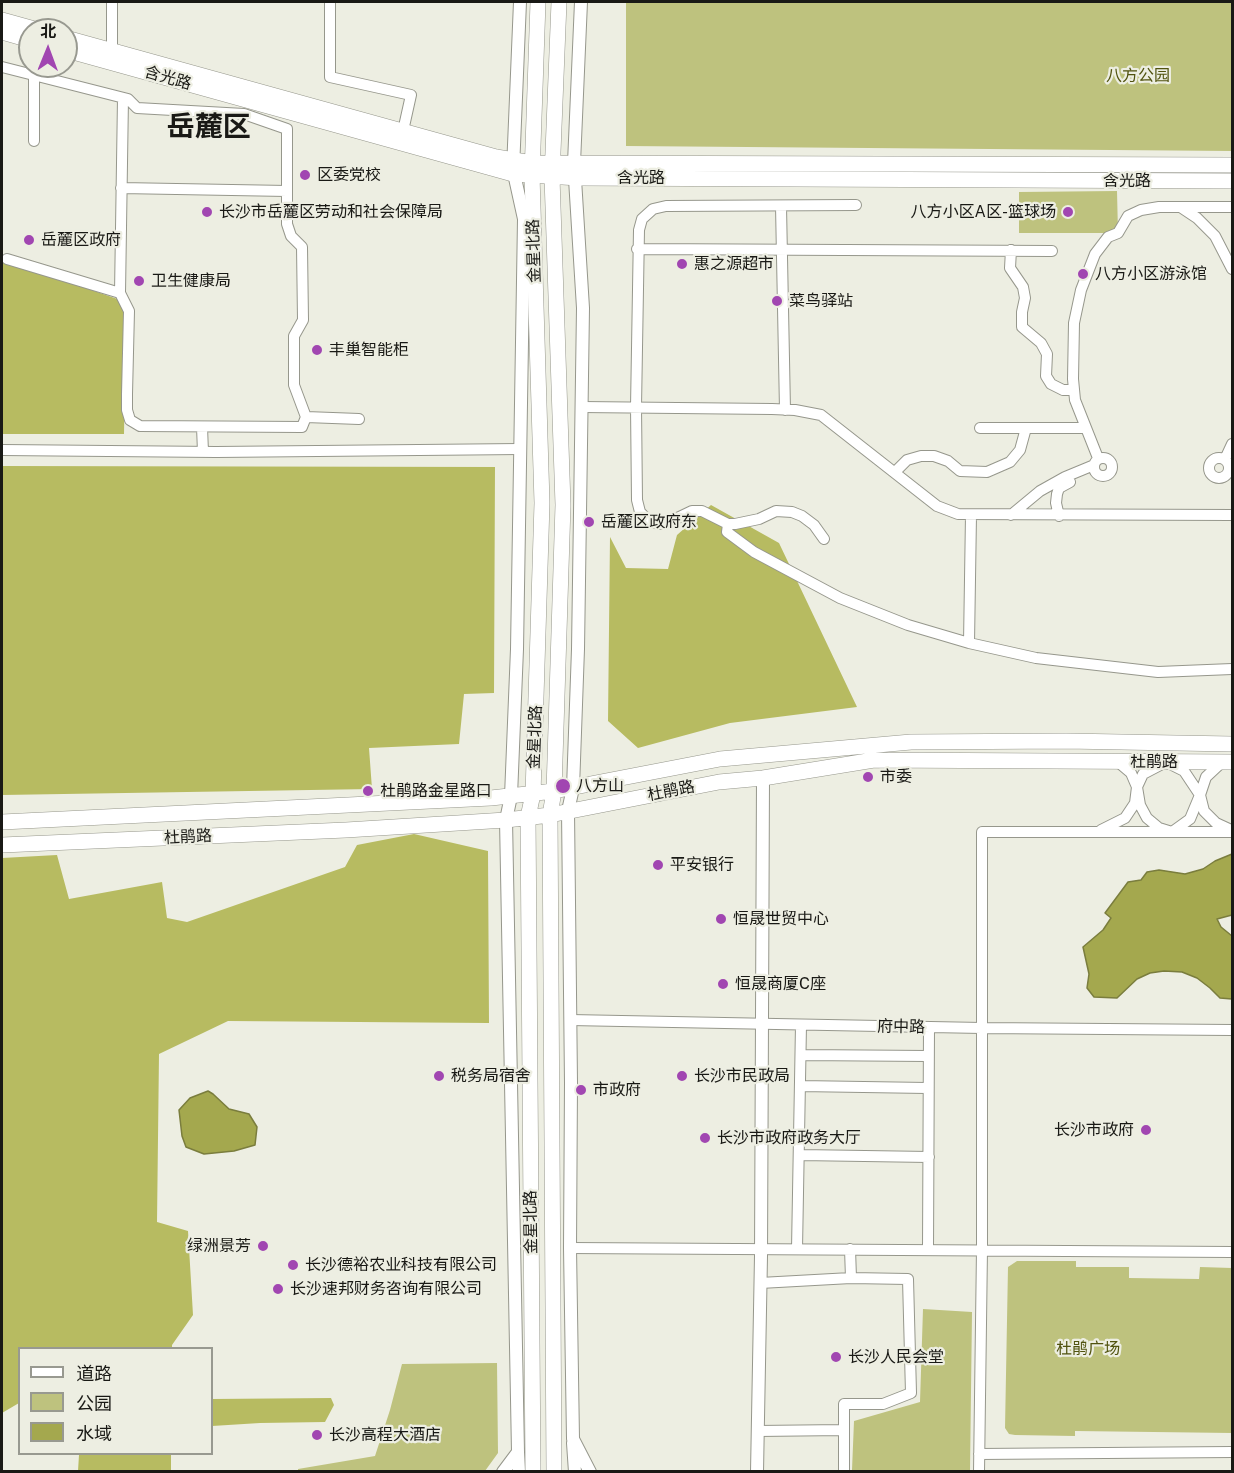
<!DOCTYPE html>
<meta charset="utf-8">
<style>
body{margin:0}
#map{position:relative;width:1234px;height:1473px;overflow:hidden;background:#edeee2;font-family:"Public Sans","Noto Sans SC",sans-serif}
canvas{display:block}
.frame{position:absolute;inset:0;border:3px solid #191915;pointer-events:none}
.legend{position:absolute;left:18px;top:1347px;width:195px;height:108px;box-sizing:border-box;background:#edeee2;border:2px solid #989990;margin:0;padding:8px 10px;list-style:none;font-size:18px;color:#191915}
.legend li{display:flex;align-items:center;gap:12px;height:30px}
.legend b{width:30px;border:2px solid #989990}
.north{position:absolute;left:18px;top:18px;width:60px;height:60px;box-sizing:border-box;background:#edeee2;border:2px solid #989990;border-radius:50%;rotate:1deg;font-size:16px;font-weight:700;line-height:24px;text-align:center;color:#191915}
.north::after{content:'';display:block;margin:auto;width:21px;height:27px;background:#a146b1;clip-path:polygon(50% 0,100% 100%,50% 72%,0 100%)}
</style>
<div id="map">
<canvas width="1234" height="1473"></canvas>
<div class="frame"></div>
<ul class="legend">
<li><b style="height:8px;background:#fff"></b>道路</li>
<li><b style="height:16px;background:#bec27e"></b>公园</li>
<li><b style="height:16px;background:#a4a84e"></b>水域</li>
</ul>
<div class="north">北</div>
</div>
<script>
const context = document.querySelector('canvas').getContext('2d');
context.lineJoin = 'round';
function paint(path, color) {
  context.fillStyle = color;
  context.fill(path, 'evenodd');
}
function toPath(rows) {
  const path = new Path2D();
  for (const r of rows) {
    if (r.length === 3) {
      path.moveTo(r[0] + r[2], r[1]);
      path.arc(r[0], r[1], r[2], 0, 2 * Math.PI);
      continue;
    }
    path.moveTo(r[0], r[1]);
    for (let i = 2; i < r.length; i += 2) path.lineTo(r[i], r[i + 1]);
  }
  return path;
}
function strokePath(path, color, width, dash) {
  context.strokeStyle = color;
  context.lineWidth = width;
  context.lineCap = dash ? 'butt' : 'round';
  context.setLineDash(dash || []);
  context.stroke(path);
}
function drawText(font, color, halo, rows, align = 'center') {
  context.font = font + ' "Public Sans","Noto Sans SC",sans-serif';
  context.lineWidth = 4.5;
  context.setLineDash([]);
  context.textBaseline = 'middle';
  context.strokeStyle = halo;
  context.fillStyle = color;
  for (const [text, x, y, turn = 0] of rows) {
    context.save();
    context.translate(x, y);
    context.rotate((+turn || 0) * Math.PI / 180);
    context.textAlign = isNaN(turn) ? turn : align;
    if (halo) context.strokeText(text, 0, 0);
    context.fillText(text, 0, 0);
    context.restore();
  }
}
const green = toPath([
 [626,2,1232,2,1232,151,626,146],
 [1117,191,1118,233,1019,233,1019,192],
 [1017,1261,1076,1261,1076,1267,1129,1267,1129,1278,1199,1279,1200,1267,1232,1268,1232,1433,1075,1431,1075,1436,1015,1435,1009,1434,1005,1428,1008,1267],
 [923,1309,972,1312,970,1471,852,1470,854,1421,920,1402],
 [497,1363,498,1453,485,1471,298,1471,298,1469,375,1456,390,1410,402,1364]
]);
const forest = toPath([
 [2,259,126,302,124,434,2,434],
 [2,466,495,467,494,693,464,694,459,744,369,748,372,789,2,795],
 [711,505,779,543,857,707,730,723,638,748,608,721,610,537,626,568,668,569,677,535],
 [414,834,488,851,489,1023,228,1021,159,1054,157,1222,188,1231,193,1315,172,1345,172,1348,20,1348,19,1403,2,1413,2,858,57,855,69,899,162,882,167,918,187,922,345,867,357,845],
 [331,1398,334,1405,325,1422,260,1423,212,1426,212,1399],
 [85,1454,171,1454,171,1471,58,1471,78,1471,79,1455]
]);
const water = toPath([
 [1232,854,1232,915,1217,919,1221,927,1232,936,1232,999,1220,998,1210,988,1197,978,1182,972,1164,971,1150,973,1137,979,1117,998,1094,997,1087,988,1089,974,1083,947,1103,930,1111,918,1105,913,1128,882,1141,880,1147,872,1159,870,1185,874,1203,869,1215,861,1232,854],
 [208,1091,213,1094,229,1109,249,1114,257,1127,255,1145,234,1151,204,1154,186,1147,182,1136,179,1110,190,1098,208,1091]
]);
const minor = toPath([
 [330,2,330,77,411,95,403,131],
 [112,50,112,2],
 [2,67,128,99,137,108,244,114,287,129,287,224,291,236,302,247,303,320,294,336,294,385,306,417,359,419],
 [34,75,34,141],
 [121,188,287,191],
 [781,206,785,410],
 [1182,208,1197,218,1215,236,1232,269],
 [637,249,1052,251],
 [1011,250,1010,268,1023,287,1025,298,1022,312,1022,327,1041,343,1047,354,1046,376,1051,384,1063,390,1074,390],
 [7,259,120,293,123,98],
 [120,293,129,311,127,394,127,410,130,420,140,426,302,427,306,417],
 [582,407,772,409,795,410,821,415,937,506,958,514,1232,515],
 [202,427,203,452],
 [980,428,1085,428],
 [2,450,216,452,520,449],
 [1219,468,10],
 [1103,467,9],
 [1098,458,1075,400,1073,379,1074,323,1081,290,1095,254,1108,237,1118,233,1128,216,1141,210,1159,207,1232,207],
 [1225,459,1232,444],
 [895,472,907,460,921,456,934,456,948,461,960,471,987,472,1010,462,1020,450,1026,428],
 [1011,515,1040,491,1065,477,1094,465],
 [1059,516,1056,503,1057,494,1059,488,1070,482],
 [728,524,727,532,754,552,840,598,908,625,969,643,1036,658,1158,672,1232,669],
 [824,539,814,525,802,516,792,512,776,511,759,519,735,524,728,524,702,511,692,511,669,522,658,524,648,520,640,512,637,500,636,407,639,230,642,219,653,209,666,206,856,205],
 [969,643,971,515],
 [1166,762,1184,771,1200,795,1190,819,1172,832,1159,828,1147,818,1140,805,1137,787,1143,774,1166,762],
 [1222,762,1206,777,1200,795,1204,811,1216,823,1229,829],
 [1101,830,1125,818,1135,803,1137,787,1131,773,1118,762],
 [570,1020,982,1028,1232,1030],
 [801,1055,927,1056],
 [800,1086,927,1088],
 [800,1155,929,1157],
 [570,1248,1232,1252],
 [797,1249,801,1025],
 [850,1249,851,1278],
 [928,1249,929,1027],
 [760,1283,851,1278,908,1279,911,1393,883,1404,844,1404,844,1472],
 [757,1431,844,1430],
 [979,1454,1232,1452],
 [979,1472,982,1249,982,832,1232,832]
]);
const tertiary = toPath([
 [581,2,574,163,583,308,578,649,573,788,568,811,571,1083,570,1248,573,1439,590,1472],
 [573,1443,575,1472],
 [518,1452,519,1472],
 [503,1472,518,1452,506,820,511,796,517,649,524,219,513,169,520,2],
 [757,1472,761,1256,763,778]
]);
const primary = toPath([
 [2,20,38,30],
 [2,32,30,40],
 [66,38,496,157,532,163,1232,165],
 [66,50,513,174,579,178,1232,181],
 [2,822,491,798,554,791,720,759,911,742,1066,741,1232,744],
 [2,845,346,830,506,820,550,815,719,782,763,778,874,760,1232,762],
 [533,1472,528,817,533,794,542,503,532,175,538,2],
 [554,1472,550,815,554,791,563,505,552,177,559,2]
]);
const markers = [
 [305,175,6,"#a146b1"],
 [207,212,6,"#a146b1"],
 [1068,212,6,"#a146b1"],
 [29,240,6,"#a146b1"],
 [682,264,6,"#a146b1"],
 [1083,274,6,"#a146b1"],
 [139,281,6,"#a146b1"],
 [777,301,6,"#a146b1"],
 [317,350,6,"#a146b1"],
 [589,522,6,"#a146b1"],
 [868,777,6,"#a146b1"],
 [563,786,8,"#a146b1"],
 [368,791,6,"#a146b1"],
 [658,865,6,"#a146b1"],
 [721,919,6,"#a146b1"],
 [723,984,6,"#a146b1"],
 [439,1076,6,"#a146b1"],
 [682,1076,6,"#a146b1"],
 [581,1090,6,"#a146b1"],
 [1146,1130,6,"#a146b1"],
 [705,1138,6,"#a146b1"],
 [263,1246,6,"#a146b1"],
 [293,1265,6,"#a146b1"],
 [278,1289,6,"#a146b1"],
 [836,1357,6,"#a146b1"],
 [317,1435,6,"#a146b1"]
];
const parkNames = [
 ["八方公园",1138,76],
 ["杜鹃广场",1088,1349]
];
const streetNames = [
 ["含光路",168,78,16],
 ["含光路",641,178],
 ["含光路",1127,181],
 ["金星北路",534,251,-92],
 ["金星北路",535,737,-88],
 ["杜鹃路",1154,762],
 ["杜鹃路",671,791,-11],
 ["杜鹃路",188,837,-3],
 ["府中路",901,1027,1],
 ["金星北路",531,1222,-91]
];
const poiNames = [
 ["区委党校",317,175],
 ["长沙市岳麓区劳动和社会保障局",219,212],
 ["八方小区A区-篮球场",1056,212,"right"],
 ["岳麓区政府",41,240],
 ["惠之源超市",694,264],
 ["八方小区游泳馆",1095,274],
 ["卫生健康局",151,281],
 ["菜鸟驿站",789,301],
 ["丰巢智能柜",329,350],
 ["岳麓区政府东",601,522],
 ["市委",880,777],
 ["八方山",576,786],
 ["杜鹃路金星路口",380,791],
 ["平安银行",670,865],
 ["恒晟世贸中心",733,919],
 ["恒晟商厦C座",735,984],
 ["税务局宿舍",451,1076],
 ["长沙市民政局",694,1076],
 ["市政府",593,1090],
 ["长沙市政府",1134,1130,"right"],
 ["长沙市政府政务大厅",717,1138],
 ["绿洲景芳",251,1246,"right"],
 ["长沙德裕农业科技有限公司",305,1265],
 ["长沙速邦财务咨询有限公司",290,1289],
 ["长沙人民会堂",848,1357],
 ["长沙高程大酒店",329,1435]
];
const townNames = [
 ["岳麓区",209,127]
];
paint(green, '#bec27e');
paint(forest, '#b7bb61');
paint(water, '#a4a84e');
strokePath(water, '#7a7d3d', 1.5);
strokePath(minor, '#96978c', 12);
strokePath(tertiary, '#96978c', 14);
strokePath(primary, '#96978c', 16);
strokePath(minor, '#fff', 10);
strokePath(tertiary, '#fff', 12);
strokePath(primary, '#fff', 15);
for (const [x, y, r, color] of markers) {
  const dot = new Path2D();
  dot.arc(x, y, r, 0, 2 * Math.PI);
  context.fillStyle = color;
  context.fill(dot);
  strokePath(dot, '#edeee2', 2);
}
drawText('16px', '#51530f', '#edeee2', parkNames);
drawText('16px', '#191915', '#edeee2', streetNames);
drawText('16px', '#191915', '#edeee2', poiNames, 'left');
drawText('bold 28px', '#191915', '#edeee2', townNames);
</script>
